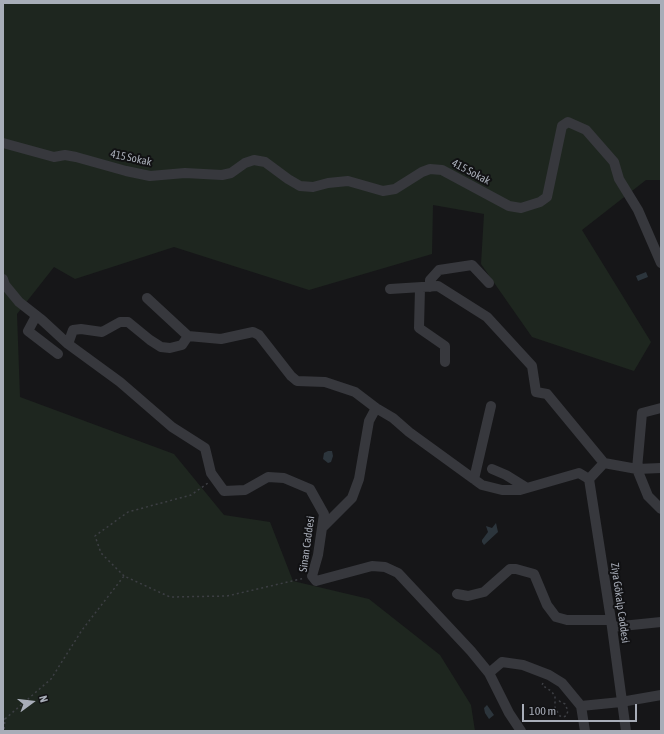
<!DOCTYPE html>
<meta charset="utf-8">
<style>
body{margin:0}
#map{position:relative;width:664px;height:734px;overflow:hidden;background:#161618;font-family:"Asap Condensed",sans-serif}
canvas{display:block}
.frame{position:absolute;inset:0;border:4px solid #a8adb8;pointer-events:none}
.north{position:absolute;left:12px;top:682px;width:40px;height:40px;-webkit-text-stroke:3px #111113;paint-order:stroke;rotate:75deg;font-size:11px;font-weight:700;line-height:16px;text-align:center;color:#a8adb8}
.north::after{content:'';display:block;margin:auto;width:14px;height:18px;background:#a8adb8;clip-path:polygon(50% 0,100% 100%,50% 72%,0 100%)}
.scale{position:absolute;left:522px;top:704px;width:115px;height:18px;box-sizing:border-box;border:2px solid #a8adb8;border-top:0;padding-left:5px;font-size:12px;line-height:14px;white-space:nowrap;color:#a8adb8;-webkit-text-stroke:3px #111113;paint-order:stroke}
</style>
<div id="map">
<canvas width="664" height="734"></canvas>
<div class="frame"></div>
<div class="north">N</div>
<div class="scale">100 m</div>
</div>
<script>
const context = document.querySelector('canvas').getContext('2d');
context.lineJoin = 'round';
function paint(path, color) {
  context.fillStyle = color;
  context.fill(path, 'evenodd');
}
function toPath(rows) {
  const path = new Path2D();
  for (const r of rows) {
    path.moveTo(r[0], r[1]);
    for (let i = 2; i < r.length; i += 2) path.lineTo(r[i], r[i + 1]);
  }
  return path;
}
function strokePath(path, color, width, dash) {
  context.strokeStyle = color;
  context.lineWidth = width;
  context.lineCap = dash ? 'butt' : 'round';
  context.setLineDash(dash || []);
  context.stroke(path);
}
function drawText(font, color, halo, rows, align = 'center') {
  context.font = font + ' "Asap Condensed",sans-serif';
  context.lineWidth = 4;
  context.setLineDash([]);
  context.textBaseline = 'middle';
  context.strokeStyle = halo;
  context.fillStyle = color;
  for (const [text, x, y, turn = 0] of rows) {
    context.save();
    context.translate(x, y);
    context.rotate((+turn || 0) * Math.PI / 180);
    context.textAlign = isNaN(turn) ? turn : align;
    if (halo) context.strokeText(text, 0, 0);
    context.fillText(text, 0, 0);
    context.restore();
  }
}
const green = toPath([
 [3,3,661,3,661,180,646,180,582,230,651,342,634,371,532,337,481,264,484,214,433,205,432,254,309,290,174,247,75,279,54,267,17,314,20,397,174,454,224,515,270,522,293,581,369,599,440,655,471,705,475,731,3,731]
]);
const water = toPath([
 [646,272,648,277,638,281,636,276],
 [328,451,332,451,333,456,331,462,328,463,323,459,324,453],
 [496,523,498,532,484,545,482,542,482,540,488,532,486,526,492,528],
 [487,705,494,715,489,719,485,713,484,708]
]);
const path = toPath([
 [124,576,101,553,95,536,128,512,191,495,208,483],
 [543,683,542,685,551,691,555,696,555,708,560,716,563,717,566,716,568,711,565,704,559,701,556,702],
 [3,719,5,719,4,731],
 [5,719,51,679,82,630,124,576,170,597,227,596,305,578]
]);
const minor = toPath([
 [3,143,54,157,65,155,76,157,126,171,150,176,185,173,222,175,231,173,245,163,254,160,265,162,288,179,300,186,313,187,328,183,348,181,383,191,395,189,422,172,430,169,442,170,509,206,521,208,540,202,547,197,562,126,568,122,586,130,614,162,619,179,638,210,661,263],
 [3,279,5,285,19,302,42,320,68,344,120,382,172,427,205,448,211,473,224,491,245,490,268,477,284,478,310,489,324,514,318,555,312,576,316,581,372,566,385,567,398,573,471,651,489,673,509,713,521,731],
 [430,287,430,280,439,270,472,265,489,283],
 [420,288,419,328,445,346,445,362],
 [390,289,438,286,487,317,532,366,536,392,547,394,604,463],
 [147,298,188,336,221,339,253,332,259,335,291,376,297,381,325,382,355,392,376,408,393,418,409,432,482,485,502,490,520,490,579,473,589,479],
 [36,316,28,331,58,354],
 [68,344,73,330,81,329,102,332,120,322,128,322,150,340,161,347,170,348,182,345,188,336],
 [661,408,642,413,637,469,648,496,661,509],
 [492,469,506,475,527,488],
 [474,479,491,406],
 [589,479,611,620,626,731],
 [589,479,604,463,637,469,661,468],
 [322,528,352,498,359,479,369,421,376,408],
 [457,594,468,596,484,592,510,569,516,569,534,574,547,605,556,617,567,620,611,620],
 [612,627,661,622],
 [489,673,502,662,523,665,549,675,562,683,581,706,585,731],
 [581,706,621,702,661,695]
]);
const streetNames = [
 ["415 Sokak",131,158,12],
 ["415 Sokak",471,172,28],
 ["Sinan Caddesi",307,544,-82],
 ["Ziya Gökalp Caddesi",620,603,82]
];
paint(green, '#1e261f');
paint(water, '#2c353c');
strokePath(path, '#3d3f44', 1.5, [2, 3]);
strokePath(minor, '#37383d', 10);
drawText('11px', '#a8adb8', '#111113', streetNames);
</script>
